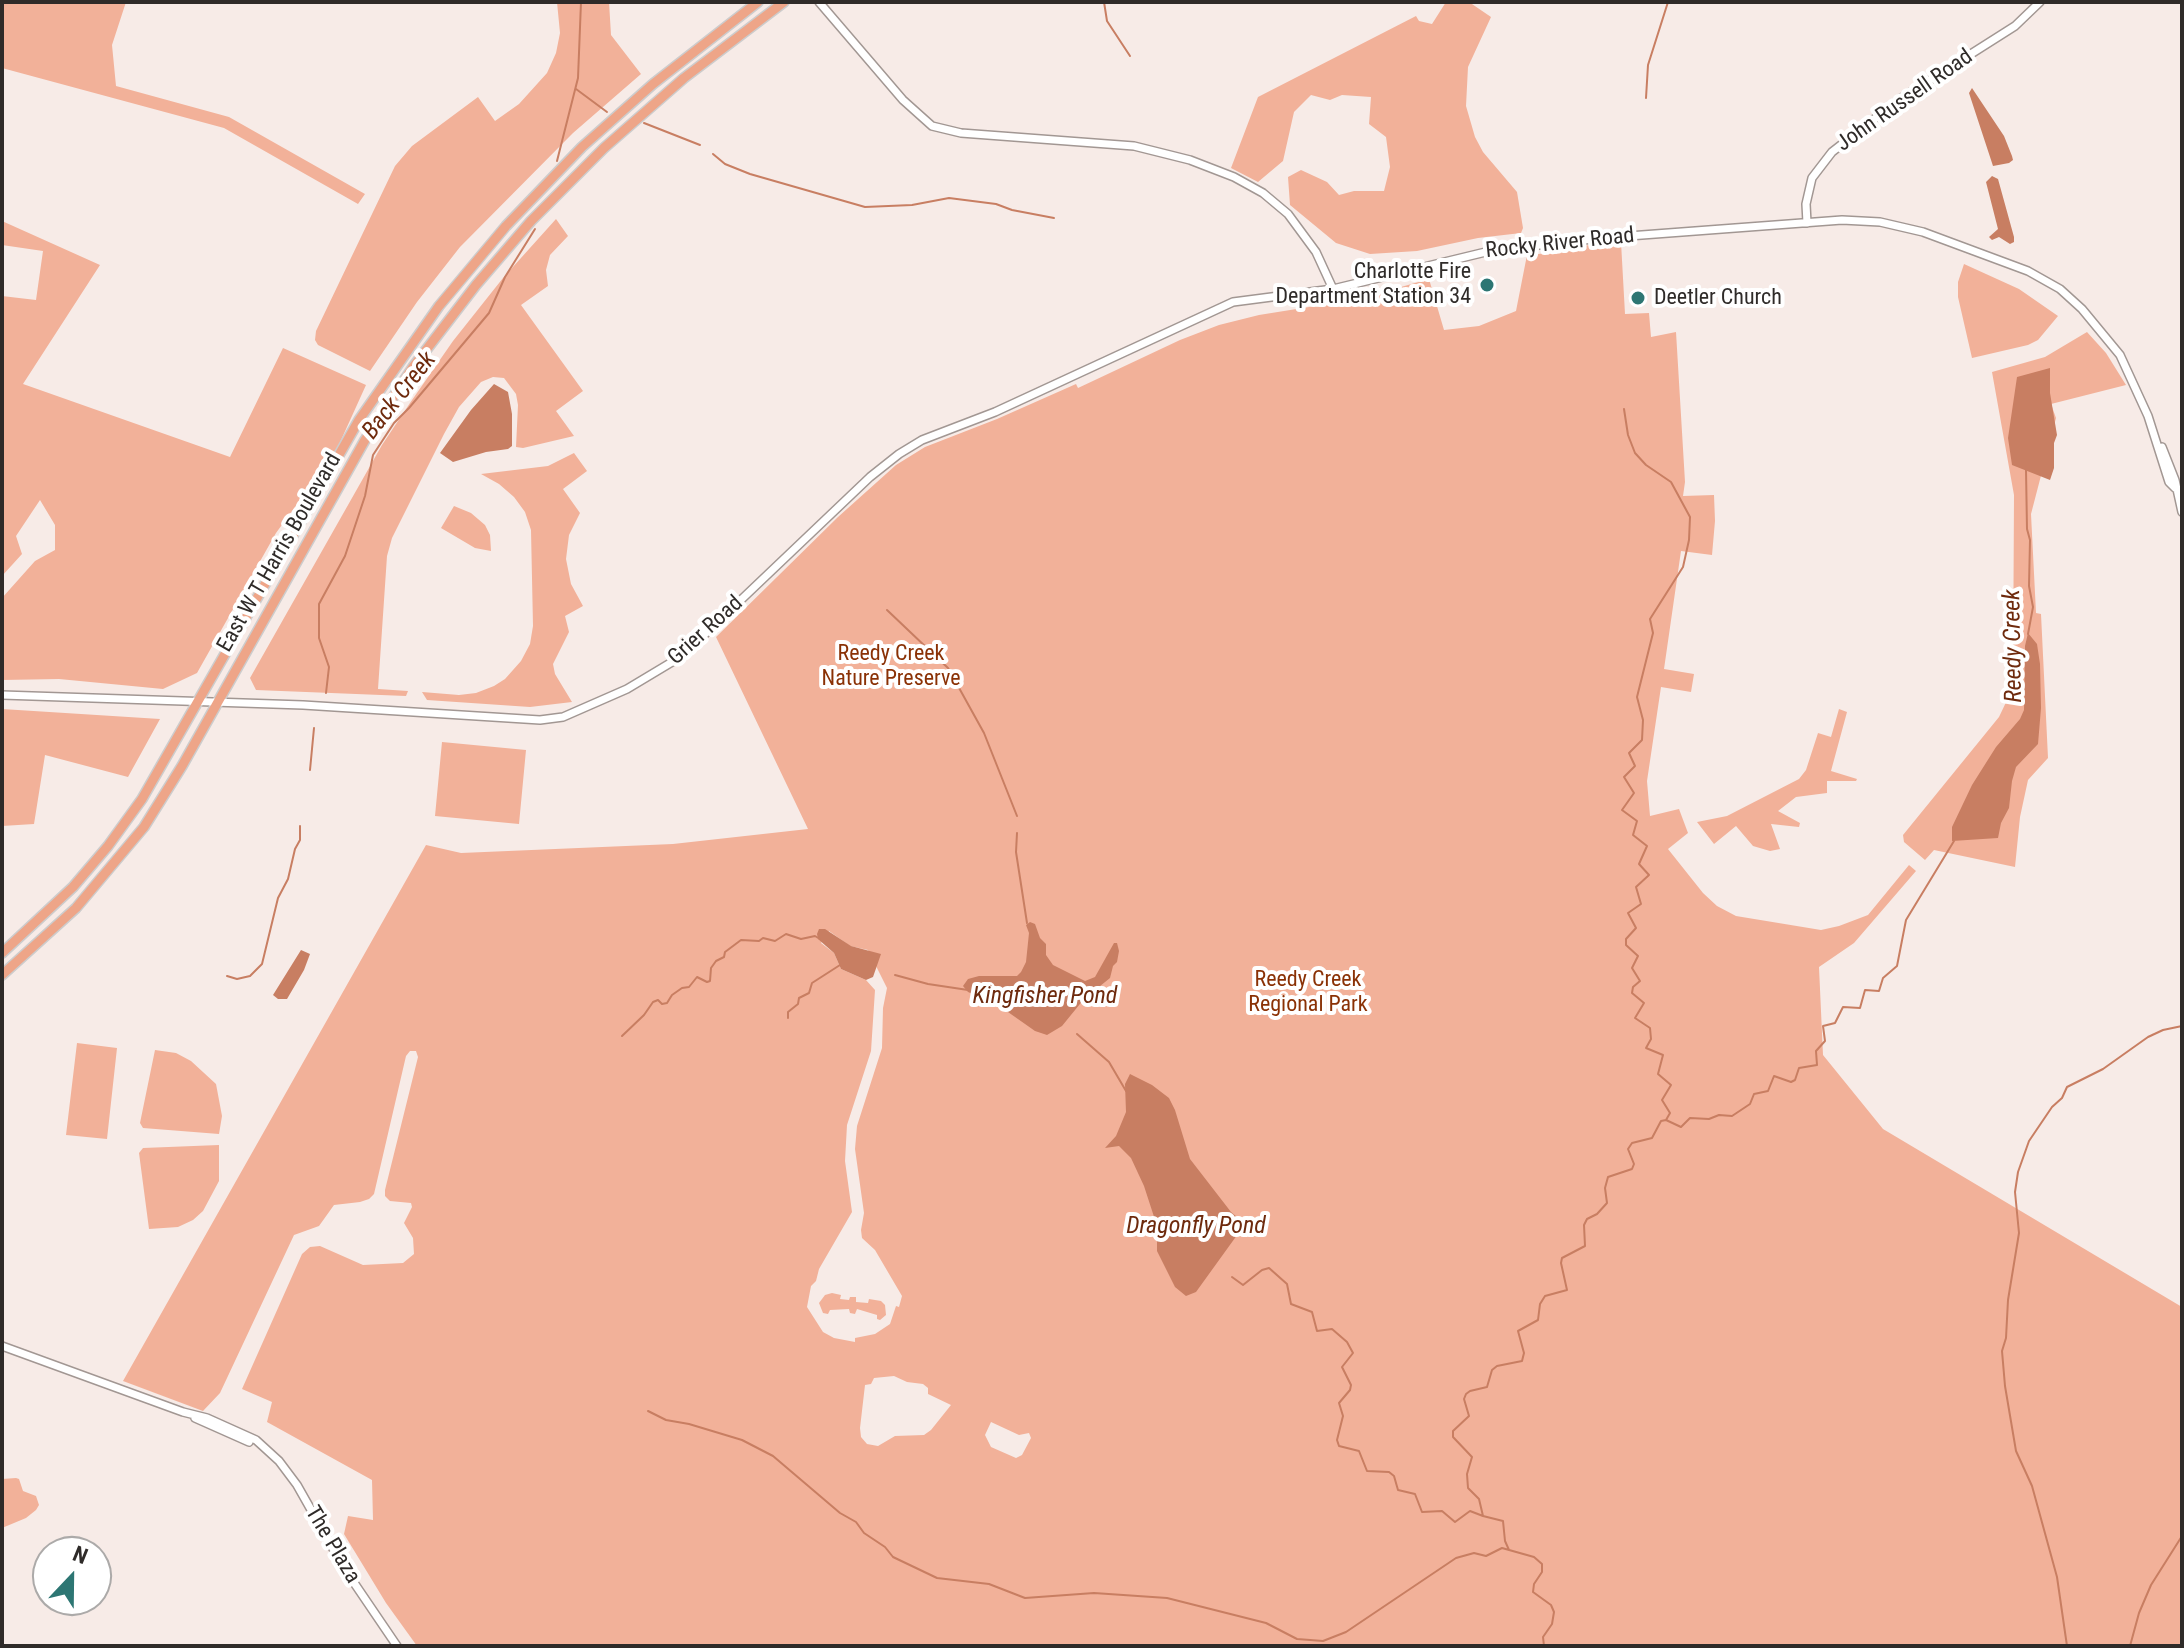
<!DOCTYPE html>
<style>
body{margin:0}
#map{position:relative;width:2184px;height:1648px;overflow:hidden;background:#f7ebe7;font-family:"Roboto Condensed",sans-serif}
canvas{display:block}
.frame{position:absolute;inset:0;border:4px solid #2f2b29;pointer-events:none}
.north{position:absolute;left:32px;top:1536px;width:80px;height:80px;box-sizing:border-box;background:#fff;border:2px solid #acaaa9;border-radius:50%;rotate:22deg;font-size:22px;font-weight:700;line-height:32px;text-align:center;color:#2f2b29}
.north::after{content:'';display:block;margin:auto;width:28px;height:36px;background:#2d7673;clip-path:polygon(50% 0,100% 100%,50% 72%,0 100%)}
</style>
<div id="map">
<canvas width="2184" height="1648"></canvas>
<div class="frame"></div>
<div class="north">N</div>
</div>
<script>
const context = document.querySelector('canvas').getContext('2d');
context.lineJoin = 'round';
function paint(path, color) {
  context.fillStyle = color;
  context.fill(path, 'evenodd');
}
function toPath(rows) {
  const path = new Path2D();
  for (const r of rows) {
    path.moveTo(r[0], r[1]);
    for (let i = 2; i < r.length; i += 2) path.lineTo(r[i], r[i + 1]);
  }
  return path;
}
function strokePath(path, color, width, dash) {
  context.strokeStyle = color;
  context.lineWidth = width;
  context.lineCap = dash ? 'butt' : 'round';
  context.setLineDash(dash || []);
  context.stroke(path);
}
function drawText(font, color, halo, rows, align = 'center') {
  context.font = font + ' "Roboto Condensed",sans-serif';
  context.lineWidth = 8;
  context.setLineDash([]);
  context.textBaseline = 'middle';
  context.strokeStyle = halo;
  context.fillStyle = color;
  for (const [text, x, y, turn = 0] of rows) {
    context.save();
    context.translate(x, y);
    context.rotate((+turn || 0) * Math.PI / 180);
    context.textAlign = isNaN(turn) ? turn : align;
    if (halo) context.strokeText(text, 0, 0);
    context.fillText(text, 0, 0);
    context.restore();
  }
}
const green = toPath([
 [2,2,126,2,112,45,116,86,229,117,365,194,358,204,224,128,2,68],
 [557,2,609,2,611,35,641,74,573,133,460,247,417,302,370,371,318,345,315,340,316,331,395,166,412,146,478,97,495,121,519,104,547,73,556,53,560,33],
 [1446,2,1469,2,1491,17,1468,67,1466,106,1475,137,1483,152,1517,192,1523,228,1521,233,1478,238,1417,251,1370,254,1336,243,1290,205,1288,177,1301,170,1327,182,1339,195,1354,191,1384,191,1390,167,1386,137,1369,124,1371,97,1342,95,1330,100,1311,95,1294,112,1283,161,1258,182,1231,168,1258,97,1416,16,1419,21,1432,24],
 [556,219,568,236,550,255,546,270,548,286,521,305,583,391,556,411,574,436,523,448,516,447,518,405,516,394,504,378,493,377,481,382,459,407,444,434,392,538,387,556,378,689,408,691,406,696,256,690,250,678,382,445,410,403,453,341,503,278],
 [2,221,100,265,23,384,230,457,283,348,366,385,337,449,276,533,197,673,163,689,59,679,2,680,2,598,35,561,55,550,55,525,40,500,16,536,22,554,2,576,2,296,36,300,43,251,2,245],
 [1621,242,1625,314,1649,313,1651,337,1676,332,1685,482,1683,496,1714,495,1715,521,1712,555,1681,551,1664,669,1694,674,1691,692,1661,687,1647,781,1650,816,1679,809,1688,833,1668,849,1703,893,1717,906,1736,916,1821,930,1839,926,1868,915,1909,865,1916,871,1854,943,1819,967,1823,1055,1883,1129,2182,1307,2182,1646,417,1646,386,1603,344,1534,348,1516,373,1520,372,1480,267,1422,272,1402,242,1389,302,1254,310,1247,320,1246,363,1265,403,1263,414,1254,413,1238,404,1223,412,1207,411,1203,390,1201,385,1196,385,1190,418,1057,416,1051,410,1051,406,1056,374,1194,369,1199,360,1202,334,1205,319,1226,294,1235,220,1393,203,1411,123,1381,426,845,461,853,673,844,808,829,716,637,838,517,896,465,925,447,997,419,1076,384,1078,388,1180,340,1219,325,1259,315,1359,299,1429,279,1444,330,1479,326,1516,311,1527,255,1571,251,1570,247],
 [829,931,850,946,868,950,887,988,883,1008,882,1048,857,1126,855,1149,864,1213,861,1230,862,1238,875,1250,902,1296,899,1307,896,1306,890,1324,875,1334,855,1338,855,1342,834,1338,823,1332,807,1307,811,1286,816,1281,819,1269,852,1212,845,1161,847,1125,871,1051,875,990,866,980,841,969,834,953,821,943],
 [894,1376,907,1382,923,1384,928,1388,928,1394,951,1405,931,1430,924,1435,895,1436,878,1446,867,1444,861,1437,860,1428,865,1385,871,1384,874,1378],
 [991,1422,1019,1435,1029,1433,1031,1438,1022,1455,1016,1458,991,1447,985,1435],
 [1964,264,2019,289,2058,316,2038,340,2028,345,1972,358,1958,297,1958,282],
 [2087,332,2106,353,2126,385,2051,404,2056,418,2031,514,2036,613,2041,614,2048,758,2028,780,2020,817,2015,867,1934,850,1925,860,1904,842,1903,835,1999,717,2009,696,2013,678,2014,495,1992,372,2045,357],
 [574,453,587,471,563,489,580,513,569,535,566,559,571,584,583,606,565,616,569,632,553,664,555,674,572,702,530,707,427,700,422,692,459,695,476,693,494,686,505,679,521,661,530,644,533,626,531,530,525,512,514,497,499,484,481,474,548,466],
 [454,506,471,513,485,525,490,535,491,551,475,548,441,528],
 [2,709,160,719,128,777,45,755,34,824,2,826],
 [1839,709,1847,712,1831,771,1857,779,1856,781,1827,781,1827,793,1796,797,1778,811,1800,823,1799,827,1771,824,1780,849,1770,851,1753,846,1736,826,1714,844,1697,822,1727,816,1799,779,1806,770,1818,733,1831,737],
 [442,742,526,750,519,824,435,816],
 [77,1043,117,1048,107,1139,66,1135],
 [155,1050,176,1053,191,1061,216,1084,222,1116,219,1134,143,1128,140,1123],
 [219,1145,219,1181,203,1211,193,1220,178,1227,149,1229,139,1153,143,1148],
 [832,1293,841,1295,840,1299,849,1300,850,1297,856,1297,856,1302,868,1303,869,1299,881,1301,885,1305,886,1315,880,1320,877,1319,877,1315,857,1309,855,1314,850,1313,849,1309,830,1310,828,1314,823,1313,819,1303,825,1295],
 [16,1478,19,1479,23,1491,36,1496,39,1505,36,1510,26,1518,2,1528,2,1479]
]);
const water = toPath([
 [1972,88,2004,136,2012,156,2013,160,2009,163,1993,166,1969,93],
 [1992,176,1998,179,2014,237,2014,242,2010,244,1999,237,1992,240,1989,237,1998,229,1986,182],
 [2050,368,2050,393,2057,435,2054,443,2054,468,2050,480,2012,465,2008,438,2017,377],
 [494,384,508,392,512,414,512,446,508,449,486,452,453,462,440,453,471,410],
 [2028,633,2037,644,2040,664,2041,708,2038,744,2016,767,2012,781,2009,808,2001,823,1998,838,1952,841,1952,827,1972,785,1996,747,2020,719,2024,710,2025,646],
 [1030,922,1035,924,1040,938,1046,944,1046,955,1053,965,1085,981,1095,977,1114,943,1117,943,1119,951,1117,962,1113,966,1110,978,1084,999,1062,1026,1047,1035,1035,1031,998,1005,968,992,963,986,968,979,979,976,1017,976,1021,972,1026,962,1029,933,1026,925],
 [819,929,825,929,851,946,881,954,873,977,866,980,841,969,834,953,818,939,817,934],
 [301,950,310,954,304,970,287,999,278,999,273,995],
 [1130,1074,1152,1085,1169,1098,1175,1110,1190,1159,1231,1212,1243,1222,1240,1231,1196,1292,1186,1296,1175,1287,1157,1251,1157,1226,1144,1186,1131,1158,1119,1146,1105,1148,1116,1136,1126,1112,1125,1084]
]);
const stream = toPath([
 [1104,2,1107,21,1130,56],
 [576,89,607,112],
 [1646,98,1648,65,1668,2],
 [644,123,700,145],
 [713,154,725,164,750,174,865,207,912,205,949,198,996,204,1012,210,1054,218],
 [557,161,578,78,581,2],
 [1624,409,1628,435,1635,453,1646,465,1671,482,1690,517,1689,540,1683,567,1650,619,1653,633,1637,697,1643,720,1642,740,1629,753,1635,766,1624,777,1634,793,1622,810,1637,821,1633,835,1647,846,1639,864,1649,875,1636,887,1641,904,1628,913,1636,928,1626,939,1626,945,1638,956,1632,968,1640,981,1633,987,1632,993,1644,1003,1635,1018,1650,1028,1651,1039,1646,1048,1663,1055,1658,1074,1671,1085,1662,1100,1670,1113,1666,1120],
 [2026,470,2027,529,2030,540,2029,586,2033,607,2028,634],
 [887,610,948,668,984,733,1017,816],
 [326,693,329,667,319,638,319,604,345,556,365,496,373,455,394,423,409,408,489,313,505,277,535,229],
 [310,770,314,728],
 [1017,833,1016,852,1027,923],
 [895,975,928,984,968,990],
 [227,976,237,979,250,976,262,964,278,898,288,879,295,849,300,840,300,826],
 [788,1018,788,1012,798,1004,799,998,809,993,812,983,840,965],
 [1077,1034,1109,1062,1126,1091],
 [622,1036,644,1015,653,1002,658,1000,662,1004,667,1003,672,995,682,988,689,987,697,977,707,982,710,981,711,968,716,961,724,957,725,952,741,940,759,941,763,938,775,941,786,934,801,939,815,936,820,939],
 [1232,1277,1243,1285,1262,1270,1269,1268,1287,1284,1291,1304,1312,1312,1317,1331,1332,1329,1347,1342,1353,1353,1342,1367,1351,1385,1350,1390,1339,1403,1343,1416,1337,1440,1339,1446,1359,1451,1367,1471,1389,1472,1394,1476,1398,1490,1415,1494,1422,1512,1442,1511,1455,1522,1470,1511,1483,1516],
 [648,1411,666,1420,689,1424,742,1440,773,1456,840,1513,856,1522,864,1533,885,1547,893,1557,937,1578,989,1584,1025,1598,1094,1593,1167,1598,1266,1623,1297,1639,1323,1641,1346,1632,1456,1558,1474,1553,1486,1556,1502,1548,1534,1557,1542,1564,1542,1572,1534,1584,1533,1592,1551,1605,1554,1612,1552,1624,1543,1637,1544,1646],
 [1509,1550,1505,1541,1503,1521,1483,1516,1479,1499,1468,1488,1467,1474,1472,1457,1453,1437,1453,1431,1469,1416,1464,1399,1466,1394,1470,1391,1487,1387,1492,1370,1497,1366,1522,1361,1524,1353,1518,1331,1538,1320,1540,1304,1545,1296,1567,1290,1561,1263,1562,1258,1585,1246,1584,1225,1587,1219,1597,1214,1607,1203,1605,1188,1608,1177,1632,1169,1634,1164,1628,1149,1632,1143,1652,1138,1661,1121,1666,1120,1681,1127,1690,1118,1709,1119,1719,1115,1732,1116,1750,1104,1754,1094,1768,1091,1774,1076,1791,1082,1795,1080,1799,1068,1817,1065,1816,1051,1825,1041,1823,1026,1835,1023,1843,1007,1860,1008,1865,990,1879,991,1883,978,1897,966,1906,920,1954,841],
 [2067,1646,2057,1577,2032,1486,2016,1451,2005,1386,2002,1351,2006,1338,2008,1300,2019,1233,2015,1192,2018,1172,2029,1141,2052,1107,2062,1098,2067,1087,2103,1069,2148,1037,2163,1030,2182,1026],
 [2130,1646,2139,1613,2151,1585,2182,1536]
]);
const tertiary = toPath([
 [819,2,903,100,932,126,961,133,1134,146,1190,160,1234,177,1263,193,1288,214,1316,252,1333,289],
 [1807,223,1806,204,1812,178,1832,152,1900,99,2015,26,2040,2],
 [2162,447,2175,480,2182,512],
 [2,695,303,705,540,720,563,717,627,689,682,656,870,477,899,454,922,440,995,412,1233,302,1333,289,1494,250,1602,238,1842,220,1880,222,1923,232,2028,271,2060,289,2082,309,2120,355,2148,416,2169,482,2175,488],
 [2,1346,183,1412,207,1418,256,1440,279,1461,297,1485,344,1568,397,1646],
 [195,1418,249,1442]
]);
const primary = toPath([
 [2,953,73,887,108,846,142,799,359,420,439,306,506,226,582,147,653,84,758,2],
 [2,975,76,908,144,827,182,766,365,440,413,367,476,285,531,221,604,148,684,78,784,2]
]);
const markers = [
 [1487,285,8,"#2d7673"],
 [1638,298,8,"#2d7673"]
];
const streetNames = [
 ["John Russell Road",1905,101,-35],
 ["Rocky River Road",1560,244,-6],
 ["East W T Harris Boulevard",280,553,-60],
 ["Grier Road",706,631,-42],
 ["The Plaza",332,1545,59]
];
const poiNames = [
 ["Charlotte Fire",1471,272],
 ["Department Station 34",1471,297],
 ["Deetler Church",1654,298,"left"]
];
const parkNames = [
 ["Reedy Creek",891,654],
 ["Nature Preserve",891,679],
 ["Reedy Creek",1308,980],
 ["Regional Park",1308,1005]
];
const waterNames = [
 ["Back Creek",400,396,-52],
 ["Reedy Creek",2014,646,-91],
 ["Kingfisher Pond",1045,997],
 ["Dragonfly Pond",1196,1227]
];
paint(green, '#f2b199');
paint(water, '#c87e62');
strokePath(stream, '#c87e62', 2);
strokePath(tertiary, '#a29793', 10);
strokePath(primary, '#cdcccc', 12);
strokePath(tertiary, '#fff', 7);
strokePath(primary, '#eea588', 9);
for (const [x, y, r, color] of markers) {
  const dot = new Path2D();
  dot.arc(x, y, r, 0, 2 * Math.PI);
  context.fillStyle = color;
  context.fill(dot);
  strokePath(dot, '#fff', 3);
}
drawText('22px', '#2f2b29', '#fff', streetNames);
drawText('22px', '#2f2b29', '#fff', poiNames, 'right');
drawText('22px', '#8a3105', '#fff', parkNames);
drawText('italic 24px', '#6e2a0d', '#fff', waterNames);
</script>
